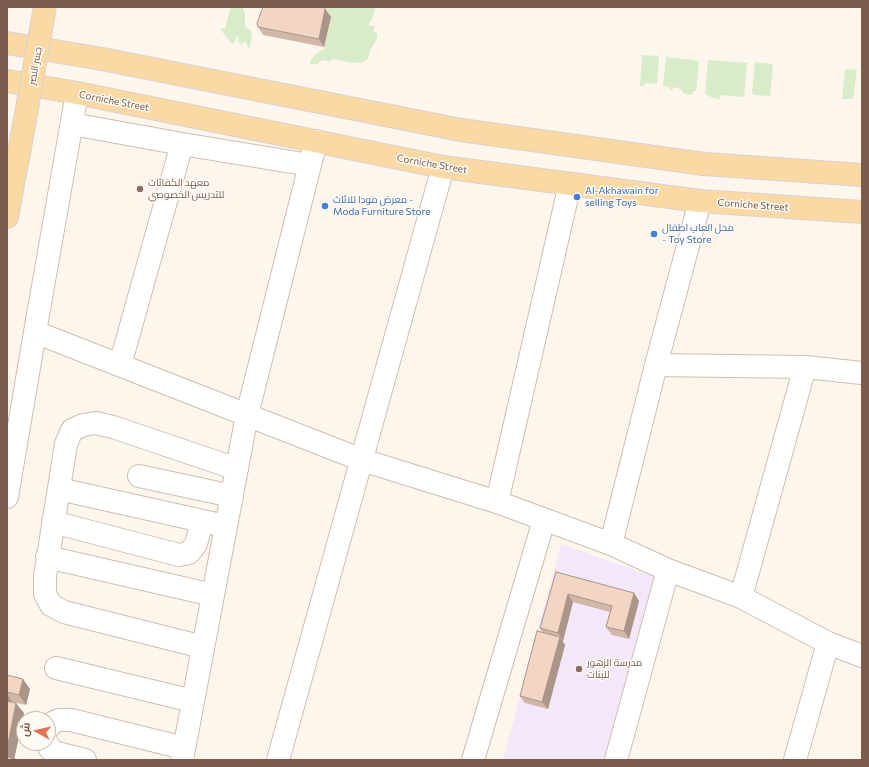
<!DOCTYPE html>
<meta charset="utf-8">
<style>
body{margin:0}
#map{position:relative;width:869px;height:767px;overflow:hidden;background:#fdf6ec;font-family:Commissioner,Cairo,sans-serif}
canvas{display:block}
.frame{position:absolute;inset:0;border:8px solid #7a5c4d;pointer-events:none}
.north{position:absolute;left:16px;top:711px;width:40px;height:40px;box-sizing:border-box;background:#fffaf3;border:1px solid #cabbb1;border-radius:50%;rotate:278deg;font-size:11px;font-weight:700;line-height:16px;text-align:center;color:#7a5c4d}
.north::after{content:'';display:block;margin:auto;width:14px;height:18px;background:#e76f51;clip-path:polygon(50% 0,100% 100%,50% 72%,0 100%)}
</style>
<div id="map">
<canvas width="869" height="767"></canvas>
<div class="frame"></div>
<div class="north">ش</div>
</div>
<script>
const context = document.querySelector('canvas').getContext('2d');
context.lineJoin = 'round';
function paint(path, color) {
  context.fillStyle = color;
  context.fill(path, 'evenodd');
}
function toPath(rows) {
  const path = new Path2D();
  for (const r of rows) {
    path.moveTo(r[0], r[1]);
    for (let i = 2; i < r.length; i += 2) path.lineTo(r[i], r[i + 1]);
  }
  return path;
}
function strokePath(path, color, width, dash) {
  context.strokeStyle = color;
  context.lineWidth = width;
  context.lineCap = dash ? 'butt' : 'round';
  context.setLineDash(dash || []);
  context.stroke(path);
}
function drawText(font, color, halo, rows, align = 'center') {
  context.font = font + ' Commissioner,Cairo,sans-serif';
  context.lineWidth = 3;
  context.setLineDash([]);
  context.textBaseline = 'middle';
  context.strokeStyle = halo;
  context.fillStyle = color;
  for (const [text, x, y, turn = 0] of rows) {
    context.save();
    context.translate(x, y);
    context.rotate((+turn || 0) * Math.PI / 180);
    context.textAlign = isNaN(turn) ? turn : align;
    if (halo) context.strokeText(text, 0, 0);
    context.fillText(text, 0, 0);
    context.restore();
  }
}
const education = toPath([
 [561,544,655,577,605,760,503,760]
]);
const green = toPath([
 [231,7,243,7,243,10,245,12,245,27,250,30,252,37,250,44,250,48,247,47,247,44,245,42,243,42,242,46,241,45,240,42,238,42,239,37,237,36,234,43,232,44,220,29,225,28],
 [286,7,374,7,375,10,372,19,368,25,371,26,373,25,375,27,373,31,377,33,377,38,371,49,368,59,363,62,353,63,333,59,329,62,326,60,321,61,317,64,310,64,310,61,316,54,321,50,324,49,331,17,328,13],
 [642,55,659,56,657,84,646,83,643,86,640,86],
 [666,57,699,61,696,91,694,91,691,95,683,93,681,89,674,87,672,90,670,90,669,87,663,86],
 [708,60,747,63,744,97,721,95,720,99,713,98,705,94],
 [755,62,773,64,770,96,754,95,752,92],
 [845,69,857,70,853,99,842,99]
]);
const minor = toPath([
 [72,124,182,144,310,165],
 [35,332,362,460,497,502,611,544,668,570,741,597,828,643,862,656],
 [120,365,182,144],
 [656,365,805,367,862,373],
 [139,476,232,496],
 [59,489,216,524],
 [7,497,35,332,77,93],
 [497,502,570,184],
 [53,522,179,555,189,553,196,544,202,521],
 [611,544,656,365,700,201],
 [47,557,213,595],
 [741,597,805,367],
 [203,647,64,612,51,605,45,594,45,576,66,444,72,430,83,425,96,423,113,427,237,469],
 [56,668,193,701],
 [48,728,52,723,59,720,71,720,184,748],
 [47,743,50,749,57,753,85,760],
 [182,760,247,415,316,141],
 [278,760,443,167],
 [473,760,544,520],
 [616,760,668,570],
 [795,760,828,643]
]);
const major = toPath([
 [7,43,102,59,461,130,704,164,862,175],
 [7,81,77,93,443,167,700,201,862,212],
 [7,217,24,125]
]);
const majorBridge = toPath([
 [24,125,45,7]
]);
const wall = toPath([
 [324,7,331,17,324,47,263,35,258,27],
 [556,572,639,601,629,639,612,635,606,627,610,612,573,602,563,641,562,641,565,645,548,709,525,703,520,696,543,633,540,628],
 [7,675,30,689,26,705,12,702,24,713,14,759,7,760]
]);
const shadedWall = toPath([
 [325,9,331,17,324,47,319,39],
 [634,593,639,601,629,639,624,631],
 [568,594,573,602,563,641,558,633],
 [560,637,565,645,548,709,542,702],
 [23,679,30,689,26,705,19,695],
 [7,694,12,702,7,705],
 [16,703,24,713,14,760,7,759,7,749]
]);
const building = toPath([
 [263,7,324,7,325,9,319,39,258,27,257,23,263,7],
 [556,572,634,593,624,631,606,627,612,606,568,594,558,633,540,628,556,572],
 [537,631,560,637,542,702,520,696,537,631],
 [7,675,23,679,19,695,7,692,7,675],
 [7,701,16,703,7,749,7,701],
 [7,757,19,760,7,760,7,757]
]);
const markers = [
 [140,189,4,"#8d6e63"],
 [577,197,4,"#3f7fe0"],
 [325,206,4,"#3f7fe0"],
 [654,234,4,"#3f7fe0"],
 [579,669,4,"#8d6e63"]
];
const streetNames = [
 ["جسر النصر",35,66,-80],
 ["Corniche Street",114,101,11],
 ["Corniche Street",432,164,10],
 ["Corniche Street",753,205,4]
];
const educationNames = [
 ["معهد الكفائات",148,183],
 ["للتدريس الخصوصي",148,195],
 ["مدرسة الزهور",587,663],
 ["للبنات",587,675]
];
const shopNames = [
 ["Al-Akhawain for",585,191],
 ["selling Toys",585,203],
 ["معرض مودا للاثاث -",333,200],
 ["Moda Furniture Store",333,212],
 ["محل العاب اطفال",662,228],
 ["- Toy Store",662,240]
];
paint(education, '#f3e8fa');
paint(green, '#d8ecc9');
strokePath(minor, '#d1beb0', 24);
strokePath(major, '#dad1cd', 24);
strokePath(minor, '#fff', 22);
strokePath(major, '#fbd9a5', 22);
strokePath(majorBridge, '#dad1cd', 24, []);
strokePath(majorBridge, '#fbd9a5', 22);
paint(wall, '#d1b7a8');
paint(shadedWall, '#aa9588');
paint(building, '#f3d5c3');
strokePath(building, '#aa9588', 1);
for (const [x, y, r, color] of markers) {
  const dot = new Path2D();
  dot.arc(x, y, r, 0, 2 * Math.PI);
  context.fillStyle = color;
  context.fill(dot);
  strokePath(dot, '#fffaf3', 1.5);
}
drawText('10px', '#7a5c4d', '#fffaf3', streetNames);
drawText('10px', '#785e54', '#fffaf3', educationNames, 'left');
drawText('10px', '#366cbe', '#fffaf3', shopNames, 'left');
</script>
